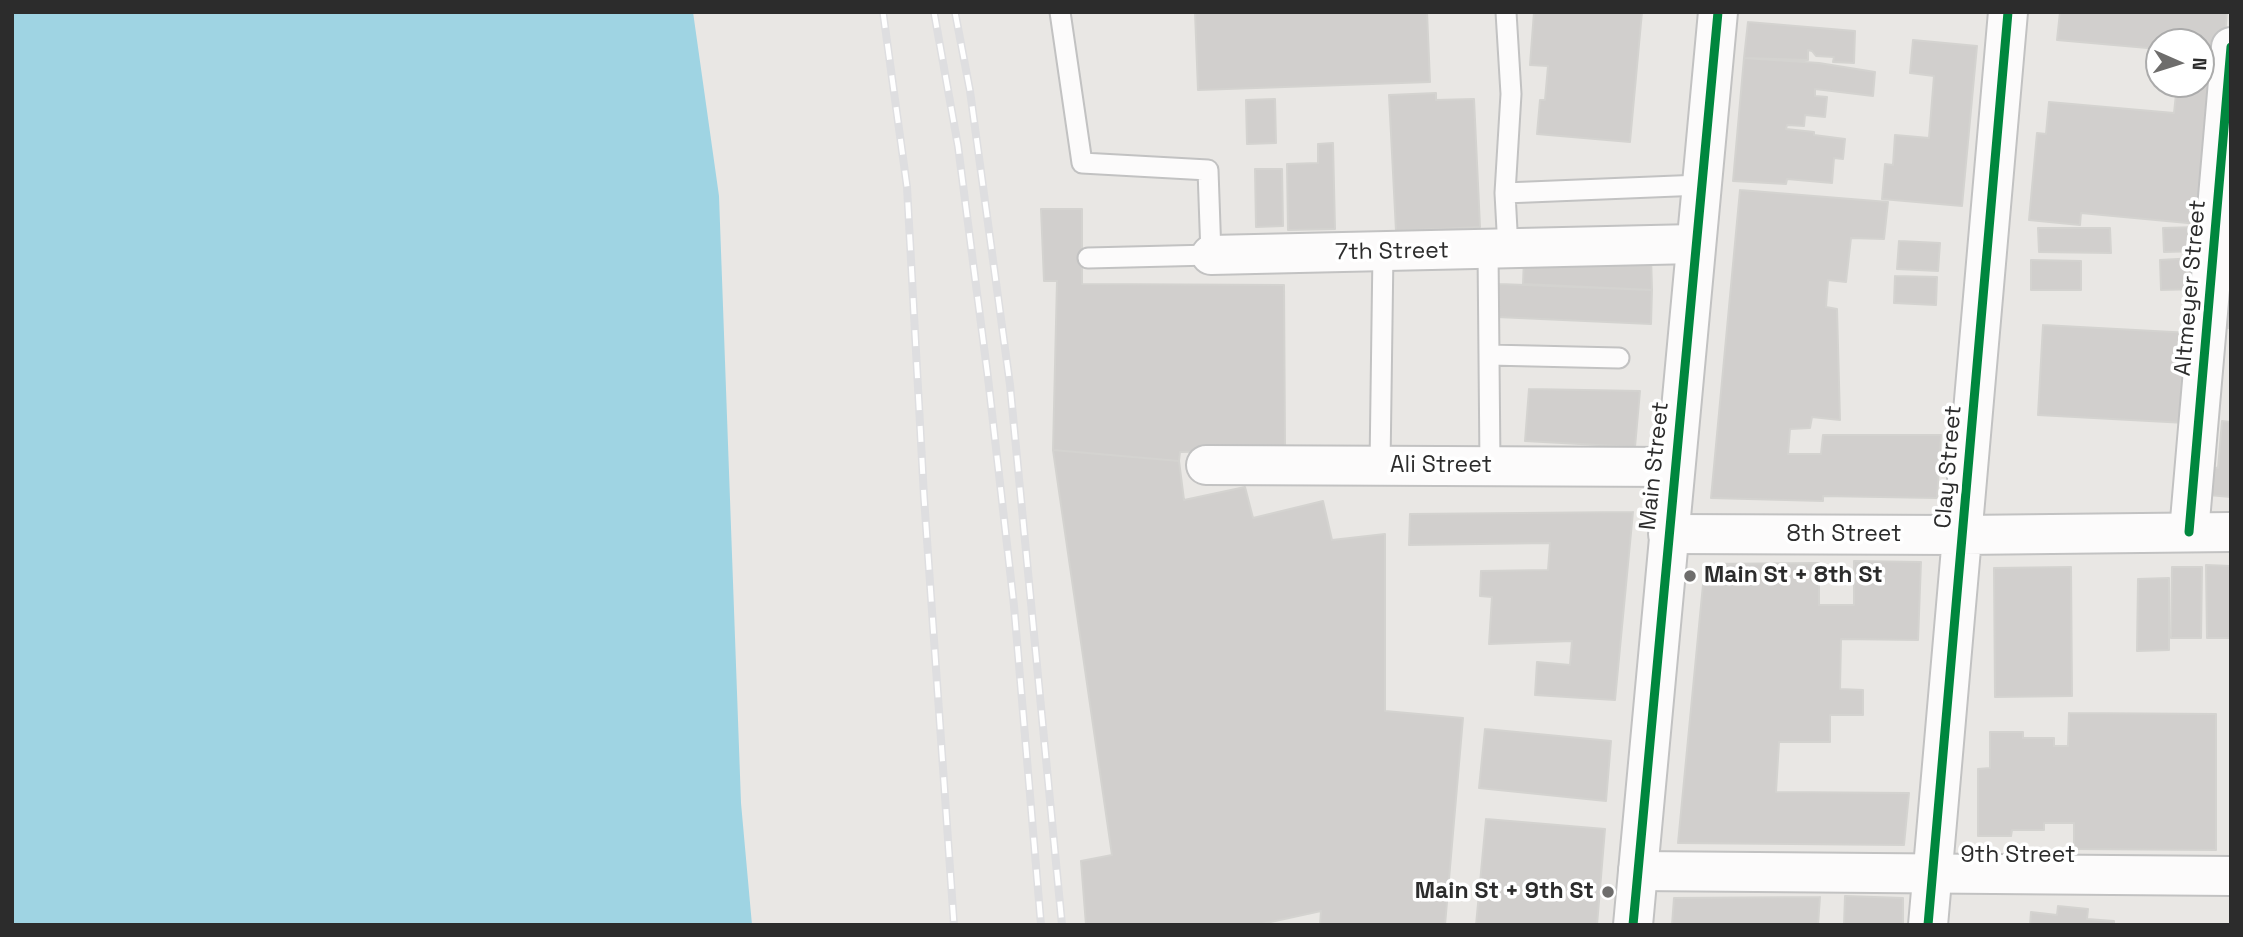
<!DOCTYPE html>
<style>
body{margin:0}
#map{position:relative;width:2243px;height:937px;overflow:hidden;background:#e9e7e4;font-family:"Space Grotesk",sans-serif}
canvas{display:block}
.frame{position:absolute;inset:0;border:14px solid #2c2c2c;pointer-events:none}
.north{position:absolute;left:2145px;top:28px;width:70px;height:70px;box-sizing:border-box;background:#fff;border:2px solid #ababab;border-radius:50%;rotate:93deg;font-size:19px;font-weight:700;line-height:28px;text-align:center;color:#2c2c2c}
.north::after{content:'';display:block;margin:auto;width:24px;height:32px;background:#6e6d6c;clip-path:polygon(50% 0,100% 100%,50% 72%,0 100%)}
</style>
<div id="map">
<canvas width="2243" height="937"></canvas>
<div class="frame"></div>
<div class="north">N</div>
</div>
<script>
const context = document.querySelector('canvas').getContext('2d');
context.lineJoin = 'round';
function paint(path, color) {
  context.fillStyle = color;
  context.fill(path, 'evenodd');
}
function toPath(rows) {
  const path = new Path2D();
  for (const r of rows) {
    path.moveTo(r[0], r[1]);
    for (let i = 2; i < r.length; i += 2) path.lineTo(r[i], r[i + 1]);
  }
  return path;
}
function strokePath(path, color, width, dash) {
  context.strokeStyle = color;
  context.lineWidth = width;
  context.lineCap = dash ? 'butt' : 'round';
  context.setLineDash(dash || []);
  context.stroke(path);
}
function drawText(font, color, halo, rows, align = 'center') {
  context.font = font + ' "Space Grotesk",sans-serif';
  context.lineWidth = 7;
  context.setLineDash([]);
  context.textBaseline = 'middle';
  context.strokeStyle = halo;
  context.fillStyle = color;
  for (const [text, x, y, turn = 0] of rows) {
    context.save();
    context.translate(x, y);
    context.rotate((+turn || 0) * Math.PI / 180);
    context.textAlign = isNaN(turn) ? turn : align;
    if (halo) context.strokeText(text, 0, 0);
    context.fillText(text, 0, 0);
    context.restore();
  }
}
const water = toPath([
 [12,12,693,12,719,196,741,803,752,925,12,925]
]);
const building = toPath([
 [1195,12,1427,12,1430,82,1198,90,1195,12],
 [1534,12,1642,12,1630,142,1537,134,1540,100,1545,100,1548,66,1530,65,1534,12],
 [2060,12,2227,12,2209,225,2081,213,2080,225,2029,220,2037,133,2046,134,2049,102,2174,113,2177,84,2201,84,2201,42,2159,42,2159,49,2057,40,2060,12],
 [1748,22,1855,31,1854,63,1833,62,1834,57,1816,56,1812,51,1808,50,1808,60,1744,58,1748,22],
 [1913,40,1977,46,1962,206,1882,199,1885,164,1893,165,1895,135,1929,138,1934,76,1910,73,1913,40],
 [1744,58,1819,63,1875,72,1873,96,1815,89,1815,96,1827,97,1825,117,1805,115,1804,126,1787,125,1786,129,1814,132,1814,135,1845,139,1843,159,1834,158,1832,183,1787,179,1786,184,1733,181,1744,58],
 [1436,93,1436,100,1474,99,1480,227,1396,231,1389,95,1436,93],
 [1275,99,1276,143,1247,144,1246,100,1275,99],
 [1333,143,1335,229,1288,230,1287,164,1318,163,1318,144,1333,143],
 [1255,169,1282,169,1283,226,1256,227,1255,169],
 [1740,190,1888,202,1884,239,1851,238,1846,282,1828,280,1826,307,1837,309,1840,420,1812,417,1810,428,1790,429,1788,454,1821,454,1823,435,1941,435,1937,498,1823,496,1823,501,1711,498,1740,190],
 [1041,209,1082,209,1082,284,1284,285,1285,450,1180,452,1179,461,1053,450,1057,281,1044,281,1041,209],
 [2200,227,2200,251,2164,252,2163,228,2200,227],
 [2038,228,2110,228,2111,253,2039,252,2038,228],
 [1899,241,1940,243,1938,271,1897,269,1899,241],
 [1651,255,1652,290,1523,284,1524,258,1651,255],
 [2196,258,2198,289,2161,290,2160,260,2196,258],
 [2031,260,2081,261,2081,290,2031,290,2031,260],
 [1895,276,1937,277,1936,305,1894,303,1895,276],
 [2231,279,2231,328,2227,328,2226,280,2231,279],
 [1499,284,1652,290,1651,324,1497,317,1499,284],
 [2043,325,2191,333,2186,423,2038,415,2043,325],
 [1529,389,1640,391,1635,447,1525,441,1529,389],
 [2222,421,2231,422,2231,497,2208,495,2210,467,2218,468,2222,421],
 [1053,450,1179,461,1184,500,1245,487,1253,518,1323,501,1332,540,1385,534,1385,711,1463,718,1445,925,1320,925,1321,911,1257,925,1086,925,1081,861,1112,855,1053,450],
 [1633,512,1615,700,1535,695,1537,662,1570,665,1572,641,1489,644,1492,597,1480,596,1481,571,1548,570,1550,543,1409,545,1410,514,1633,512],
 [1854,561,1921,562,1918,640,1841,639,1840,689,1863,690,1863,715,1830,715,1830,742,1779,742,1776,792,1909,793,1904,845,1678,843,1705,564,1819,563,1819,605,1854,605,1854,561],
 [2206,565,2231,566,2231,638,2207,638,2206,565],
 [2071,567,2072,696,1995,697,1994,568,2071,567],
 [2172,567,2202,567,2201,638,2171,638,2172,567],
 [2169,578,2169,650,2137,651,2138,579,2169,578],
 [2069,713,2216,714,2216,850,2074,849,2074,823,2044,823,2044,830,2012,830,2011,836,1978,836,1978,769,1990,768,1990,732,2023,732,2023,738,2054,738,2054,746,2068,746,2069,713],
 [1485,729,1611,741,1606,801,1479,788,1485,729],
 [1486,819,1605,829,1597,925,1476,925,1486,819],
 [1845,896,1903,898,1903,925,1844,925,1845,896],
 [1820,897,1818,925,1672,925,1674,898,1820,897],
 [2058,906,2088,909,2087,919,2114,921,2114,925,2030,925,2031,912,2057,915,2058,906]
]);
const service = toPath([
 [1060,12,1082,163,1208,170,1211,255,1088,258],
 [1506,12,1511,94,1505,193,1508,249],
 [1505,193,1701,185],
 [1488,250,1490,466],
 [1489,355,1619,358],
 [1380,466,1383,251]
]);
const minor = toPath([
 [1211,255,1695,244],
 [1206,465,1675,467],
 [2189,532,2231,47],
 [1638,871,2231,876]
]);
const tertiary = toPath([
 [1668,534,1962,535,2231,532],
 [1928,925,2008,12]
]);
const secondary = toPath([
 [1633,925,1718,12]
]);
const rail = toPath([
 [883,12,907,187,924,497,954,925],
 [934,12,958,146,988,378,1014,606,1041,925],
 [955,12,970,91,1010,385,1062,925]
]);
const cycleway = toPath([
 [2189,532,2231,47],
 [1633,925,1718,12],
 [1928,925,2008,12]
]);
const markers = [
 [1690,576,7,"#6e6d6c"],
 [1608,892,7,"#6e6d6c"]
];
const streetNames = [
 ["7th Street",1392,252,-1],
 ["Altmeyer Street",2191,288,-85],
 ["Ali Street",1441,466],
 ["Main Street",1655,466,-84],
 ["Clay Street",1949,467,-85],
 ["8th Street",1844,535],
 ["9th Street",2018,856]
];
const poiNames = [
 ["Main St + 8th St",1704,576],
 ["Main St + 9th St",1594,892,"right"]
];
paint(water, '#9fd4e3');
paint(building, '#d1cfcd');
strokePath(building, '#d4d3d0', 2);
strokePath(service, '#c2c2c2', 23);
strokePath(minor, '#c2c2c2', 42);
strokePath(tertiary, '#c2c2c2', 42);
strokePath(secondary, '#c2c2c2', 42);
strokePath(service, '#fcfbfb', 19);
strokePath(minor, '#fcfbfb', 38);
strokePath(tertiary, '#fcfbfb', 38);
strokePath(secondary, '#fcfbfb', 38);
strokePath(rail, '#dedee0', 8);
strokePath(rail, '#fff', 5, [16]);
strokePath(cycleway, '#00873e', 9);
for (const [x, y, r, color] of markers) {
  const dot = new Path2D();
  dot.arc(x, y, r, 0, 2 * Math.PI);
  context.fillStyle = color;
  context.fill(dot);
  strokePath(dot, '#fff', 2.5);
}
drawText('23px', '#2c2c2c', '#fff', streetNames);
drawText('bold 23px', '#2c2c2c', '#fff', poiNames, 'left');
</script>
